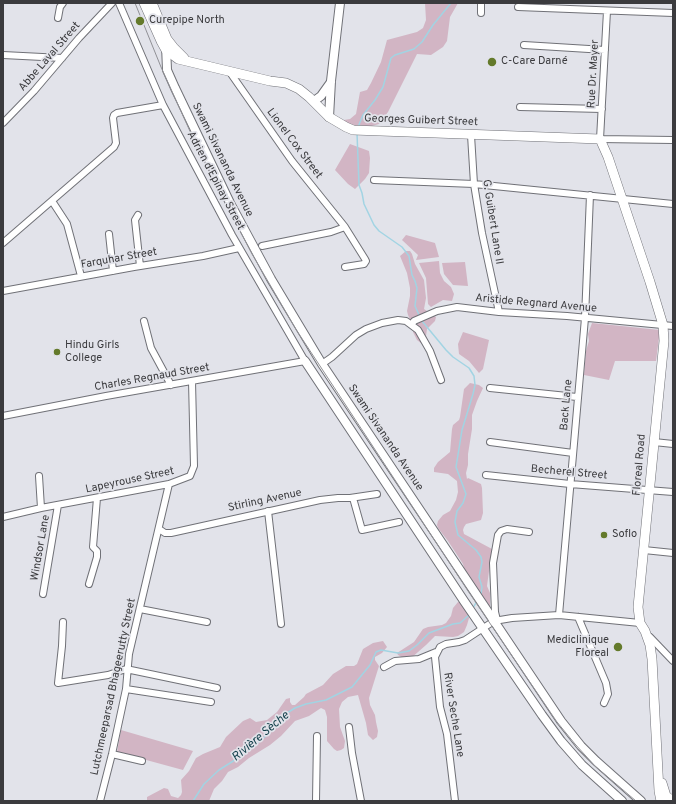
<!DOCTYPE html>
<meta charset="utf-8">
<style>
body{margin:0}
#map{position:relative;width:676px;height:804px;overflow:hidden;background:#e2e3ea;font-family:Overpass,sans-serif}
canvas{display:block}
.frame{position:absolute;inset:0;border:4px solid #3b3b3e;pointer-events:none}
</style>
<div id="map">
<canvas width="676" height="804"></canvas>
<div class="frame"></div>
</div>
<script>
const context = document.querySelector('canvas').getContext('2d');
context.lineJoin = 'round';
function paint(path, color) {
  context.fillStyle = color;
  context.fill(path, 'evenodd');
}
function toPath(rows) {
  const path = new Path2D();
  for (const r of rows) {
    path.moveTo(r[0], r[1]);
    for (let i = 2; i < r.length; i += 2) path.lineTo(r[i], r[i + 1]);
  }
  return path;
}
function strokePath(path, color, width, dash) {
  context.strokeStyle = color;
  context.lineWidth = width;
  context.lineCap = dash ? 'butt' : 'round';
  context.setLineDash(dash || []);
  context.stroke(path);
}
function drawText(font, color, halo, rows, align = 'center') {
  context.font = font + ' Overpass,sans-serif';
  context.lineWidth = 3.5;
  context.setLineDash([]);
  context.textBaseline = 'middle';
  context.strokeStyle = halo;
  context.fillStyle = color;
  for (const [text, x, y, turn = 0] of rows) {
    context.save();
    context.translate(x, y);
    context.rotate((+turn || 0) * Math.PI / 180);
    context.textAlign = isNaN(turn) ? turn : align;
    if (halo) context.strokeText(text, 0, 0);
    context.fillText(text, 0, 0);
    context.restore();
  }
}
const green = toPath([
 [425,3,458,3,450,17,447,41,443,47,431,55,417,54,388,112,379,124,357,130,343,124,344,120,350,119,356,114,360,92,367,90,371,83,381,62,387,40,417,32,423,28,426,20],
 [350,144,369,151,370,158,369,173,365,179,355,189,348,184,335,170],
 [406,235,435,243,439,257,416,260,418,255,402,240],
 [406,251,410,251,412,254,415,264,424,280,426,298,424,309,436,317,435,321,427,329,426,336,429,342,429,345,426,347,417,340,413,332,414,328,408,315,407,311,410,296,410,288,407,273,400,256],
 [439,261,440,273,444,281,451,287,454,294,452,301,443,300,431,307,428,304,426,278,419,263],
 [465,262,468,286,453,285,444,274,442,263],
 [592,323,660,330,656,361,615,361,609,380,584,375,586,351,589,341,588,334],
 [463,332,489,340,483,369,479,373,469,361,459,354,458,344],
 [470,383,479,385,483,388,477,401,472,415,472,429,468,454,468,465,466,473,467,479,468,478,481,484,482,488,483,513,481,520,466,524,464,527,463,530,464,534,492,549,487,586,490,593,490,609,465,572,463,564,448,541,438,528,437,525,438,521,443,515,450,511,456,500,458,492,457,481,448,474,434,472,434,468,438,462,450,452,452,429,453,425,459,420,460,417,464,389],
 [458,602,461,602,467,611,469,618,467,625,464,632,458,636,453,637,435,636,426,645,410,659,405,659,398,655,397,653,414,642,423,629,428,627,442,625,446,623,451,616,453,608],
 [383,641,387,647,382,653,375,657,375,660,379,666,369,698,370,705,375,715,376,722,378,731,377,737,373,740,368,735,366,723,358,695,348,697,342,702,339,709,340,727,345,741,344,748,341,750,337,751,334,749,327,741,327,717,325,710,321,708,309,716,295,721,281,736,270,745,249,758,238,767,228,772,222,781,214,789,209,801,147,801,147,797,164,788,168,789,171,796,178,798,181,795,182,792,181,780,189,771,196,758,203,754,220,747,226,737,243,721,250,718,256,722,267,720,277,712,286,699,290,698,290,702,292,705,295,705,304,697,306,694,323,685,333,674,346,666,354,666,357,664,363,649,373,643],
 [121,730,193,751,183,770,117,752]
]);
const stream = toPath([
 [358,127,363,115,375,100,383,87,391,58,395,55,414,49,422,42,433,25,451,3],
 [357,133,359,185,362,193,364,204,374,225,379,231,402,247,409,256,412,275,415,281,417,288,415,306,420,317],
 [422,321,446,350,453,357,469,368,474,376,475,385,473,394,462,430,456,467,466,494,463,503,457,511,455,522,458,535,476,550,481,557,482,562,479,577,482,587,481,594],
 [473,608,477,601],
 [193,801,204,784,219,770,246,753,268,734,280,719,287,713,295,708,306,704,326,700,352,687,370,665,376,652,381,650,398,653,409,651,417,645,429,633,453,624,460,623,469,615]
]);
const minor = toPath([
 [518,7,673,13],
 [607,11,600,139,673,140],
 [481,13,481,3],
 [58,18,60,7,63,3],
 [524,45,605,50],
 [3,55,62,58],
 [229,71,292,161,345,227,365,259,366,261,364,264,345,267],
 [520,107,602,109],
 [3,123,34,91,79,38,112,3],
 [471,135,474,184,482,233,499,312],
 [374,180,474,184,673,204],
 [52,201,67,224,81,276],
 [138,215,135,220,140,266],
 [109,234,113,271],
 [3,243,114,147,116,143,113,118,114,115,117,113,163,105],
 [262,246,331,232,345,227],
 [3,291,134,267,203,256,239,248],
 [144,321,151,348,171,385],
 [412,324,414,321,437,311,457,307,499,312,567,316,673,326],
 [322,364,332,357,356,335,366,329,382,323,398,320,406,321,418,330,430,351,441,380],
 [490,388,577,397],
 [3,416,106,396,305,361,232,235,163,105,119,3],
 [490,442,573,453],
 [654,442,673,444],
 [486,475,570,484,673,492],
 [39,476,41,508],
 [353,498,362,530,399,522],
 [268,511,281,624],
 [3,517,41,508,169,484,190,476,194,466,192,381],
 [159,529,165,533,171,533,320,500,338,498,350,498,377,494],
 [644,550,673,553],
 [89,584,97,557,97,551,93,547,97,498],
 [43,594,58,505],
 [140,609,207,622],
 [559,615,585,318,590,195],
 [578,617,606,683,608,694,604,703],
 [497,620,495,612,493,563,498,535,501,531,507,529,529,532],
 [63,622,62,646,58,683,108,675,126,669,217,688],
 [650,637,673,661],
 [384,667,395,661,419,659,436,652],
 [126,689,211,702],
 [349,727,352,753,361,801],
 [112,754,142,761],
 [100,801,112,754,126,689,129,654,169,484],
 [316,801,317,736],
 [455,801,447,734,440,707,435,657,440,647,446,644,459,642,465,640,494,621,512,618,559,615,640,623]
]);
const tertiary = toPath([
 [166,45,167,70,175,88,230,203,271,279,322,364,561,721,581,746,596,761,641,801],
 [314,101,321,96,331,82],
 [329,117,331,81,340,3],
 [305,361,464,601,542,715,561,741,582,765,622,801]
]);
const secondary = toPath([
 [144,3,161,41,166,50,178,59,270,81,286,83,299,89,309,97,329,117,346,127,353,130,600,139,608,157,650,282,663,325,664,341,638,607,640,623,645,631,650,645,652,659,659,791,661,801],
 [152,3,167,39,174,48,184,58],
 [662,783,666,796,673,801]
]);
const tram = toPath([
 [135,3,161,67,203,160,252,254,297,331,468,591,557,722,575,744,595,766,636,801]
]);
const markers = [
 [140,21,5,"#647a2b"],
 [492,62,5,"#647a2b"],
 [57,352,4,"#647a2b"],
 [604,535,4,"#647a2b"],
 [618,647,5,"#647a2b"]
];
const poiNames = [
 ["Curepipe North",149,21],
 ["C-Care Darné",501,62],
 ["Hindu Girls",65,346],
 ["College",65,359],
 ["Soflo",612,535],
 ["Mediclinique",609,641,"right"],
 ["Floreal",609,654,"right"]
];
const streetNames = [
 ["Abbe Laval Street",50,57,-49],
 ["Rue Dr. Mayer",594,74,-87],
 ["Georges Guibert Street",421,121,2],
 ["Lionel Cox Street",294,144,53],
 ["Swami Sivananda Avenue",222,160,64],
 ["Adrien d'Epinay Street",215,181,62],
 ["G. Guibert Lane II",492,222,81],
 ["Farquhar Street",119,259,-10],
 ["Aristide Regnard Avenue",536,304,5],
 ["Charles Regnaud Street",152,378,-10],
 ["Back Lane",567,405,-85],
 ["Swami Sivananda Avenue",385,438,56],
 ["Floreal Road",640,465,-85],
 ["Becherel Street",569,473,5],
 ["Lapeyrouse Street",130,481,-12],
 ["Stirling Avenue",265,501,-12],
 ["Windsor Lane",41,548,-80],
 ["Lutchmeeparsad Bhageerutty Street",114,687,-78],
 ["River Seche Lane",453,715,81]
];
const waterNames = [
 ["Rivière Sèche",261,737,-40]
];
paint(green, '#d2b5c4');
strokePath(stream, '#a2d4e3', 1.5);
strokePath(minor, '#707177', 8);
strokePath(tertiary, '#707177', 10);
strokePath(secondary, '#707177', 10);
strokePath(minor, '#fff', 6);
strokePath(tertiary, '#fff', 8);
strokePath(secondary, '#fff', 9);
strokePath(tram, '#909095', 1);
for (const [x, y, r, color] of markers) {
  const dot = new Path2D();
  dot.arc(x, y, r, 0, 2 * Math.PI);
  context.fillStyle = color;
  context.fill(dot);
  strokePath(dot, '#e2e3ea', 1.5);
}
drawText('11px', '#3b3b3e', '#e2e3ea', poiNames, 'left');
drawText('11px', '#3b3b3e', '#e2e3ea', streetNames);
drawText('italic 12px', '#113e49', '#e2e3ea', waterNames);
</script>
